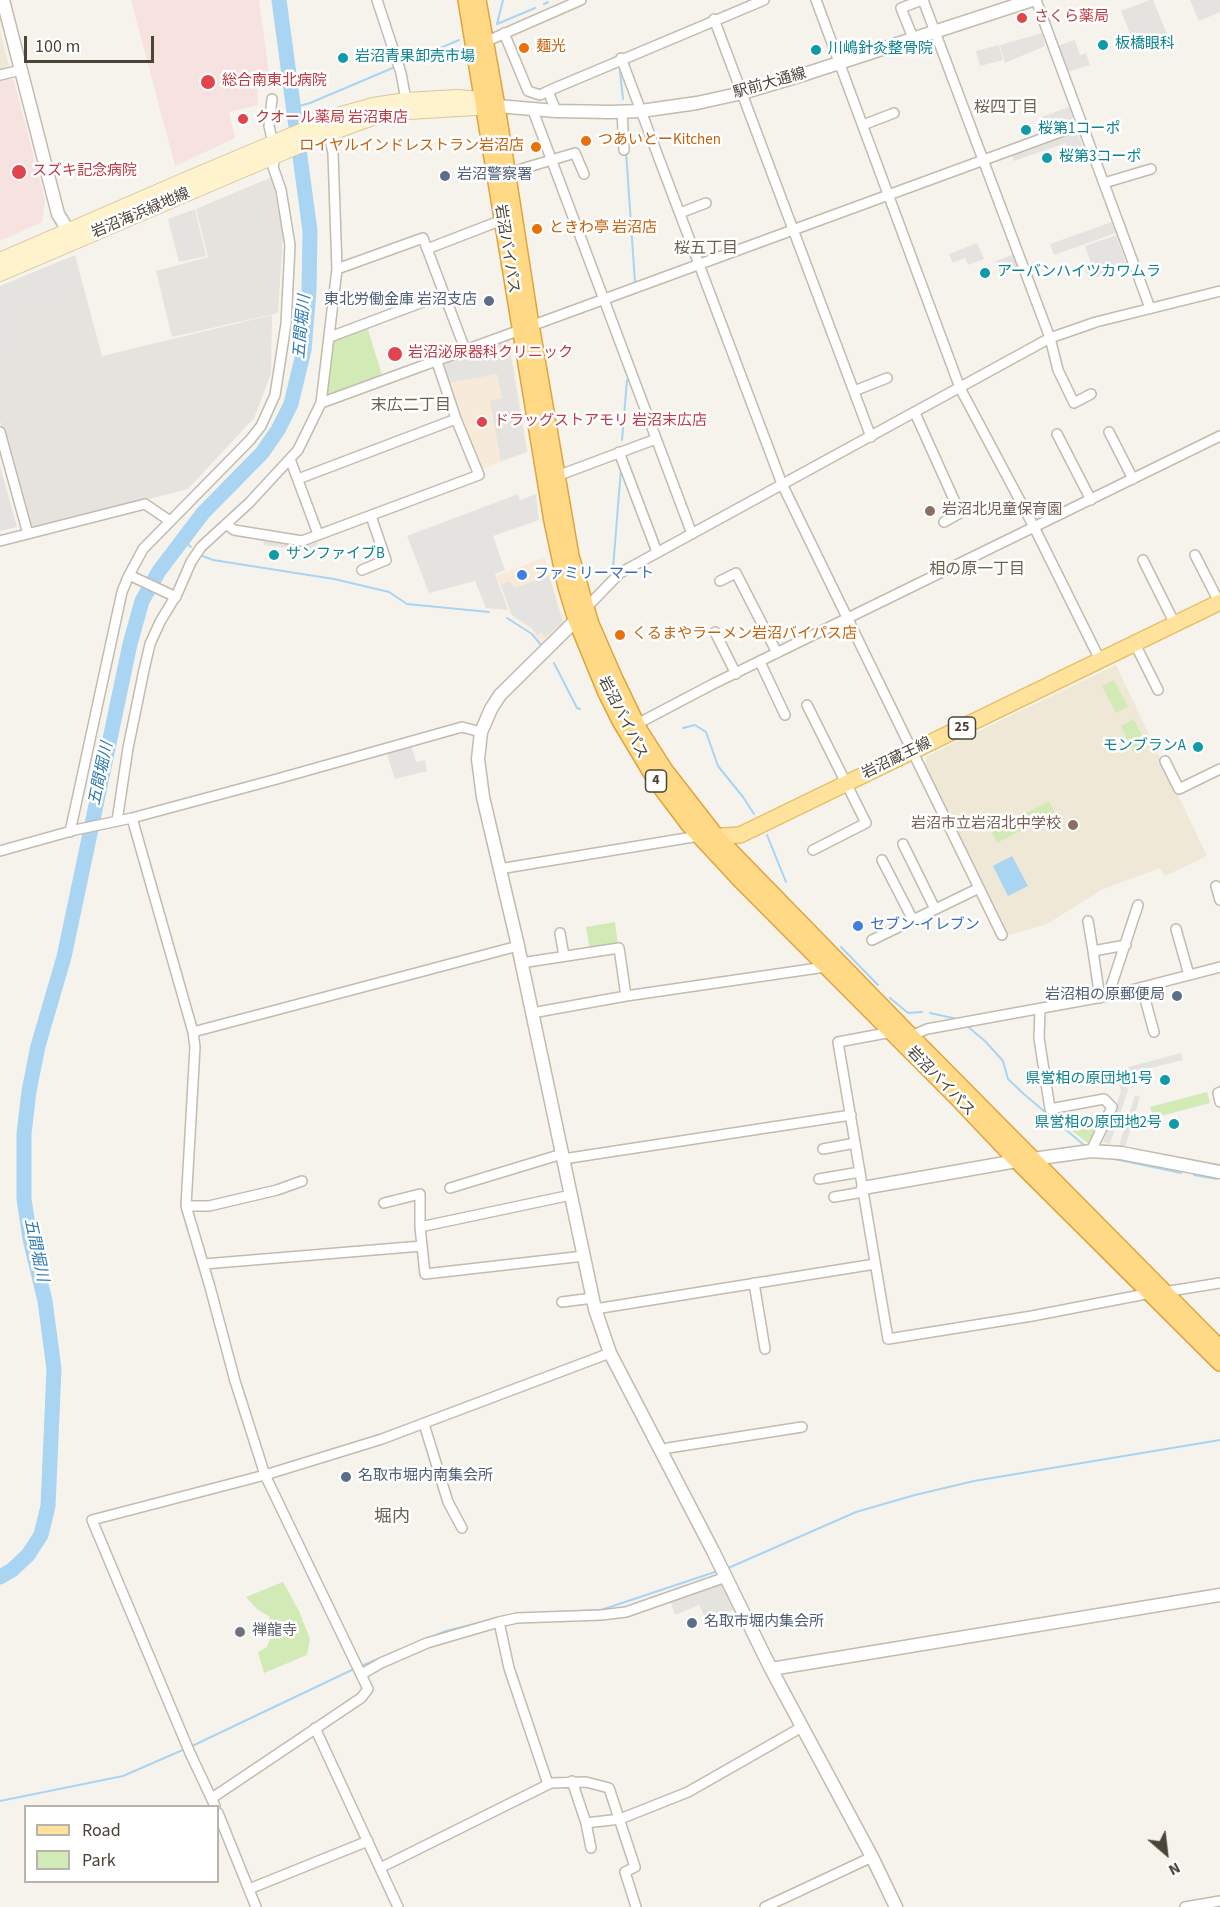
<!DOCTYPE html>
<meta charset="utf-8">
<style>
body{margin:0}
#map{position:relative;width:1220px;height:1907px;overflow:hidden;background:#f6f3ec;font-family:"Source Sans 3",sans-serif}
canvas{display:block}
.legend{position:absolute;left:24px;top:1805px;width:195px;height:78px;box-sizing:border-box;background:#fff;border:2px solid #b7b4b0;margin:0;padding:8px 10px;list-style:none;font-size:18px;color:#4b4439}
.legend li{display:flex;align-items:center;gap:12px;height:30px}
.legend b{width:30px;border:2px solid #b7b4b0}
.north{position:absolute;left:1136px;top:1823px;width:60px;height:60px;-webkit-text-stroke:4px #fff;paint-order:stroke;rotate:152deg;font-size:16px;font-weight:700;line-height:24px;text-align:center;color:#4b4439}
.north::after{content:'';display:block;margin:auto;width:21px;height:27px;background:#4b4439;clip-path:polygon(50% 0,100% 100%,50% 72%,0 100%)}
.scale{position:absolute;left:24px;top:36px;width:130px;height:27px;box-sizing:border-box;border:3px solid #4b4439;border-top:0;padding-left:8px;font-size:18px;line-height:21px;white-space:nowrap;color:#4b4439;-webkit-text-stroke:4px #fff;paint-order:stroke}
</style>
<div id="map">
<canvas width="1220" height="1907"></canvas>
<ul class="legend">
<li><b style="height:8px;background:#ffe39c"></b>Road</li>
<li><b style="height:16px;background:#d2eab5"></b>Park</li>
</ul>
<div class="north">N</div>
<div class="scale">100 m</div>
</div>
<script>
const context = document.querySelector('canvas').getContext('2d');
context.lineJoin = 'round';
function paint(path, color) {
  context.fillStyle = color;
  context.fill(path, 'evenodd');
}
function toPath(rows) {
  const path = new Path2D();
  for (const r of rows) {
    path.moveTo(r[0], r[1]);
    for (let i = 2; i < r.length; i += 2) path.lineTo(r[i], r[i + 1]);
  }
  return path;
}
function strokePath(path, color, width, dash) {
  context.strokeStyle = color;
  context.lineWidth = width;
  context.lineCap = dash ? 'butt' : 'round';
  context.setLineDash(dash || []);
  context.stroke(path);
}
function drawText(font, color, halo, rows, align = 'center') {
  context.font = font + ' "Source Sans 3","Noto Sans JP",sans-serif';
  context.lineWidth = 5;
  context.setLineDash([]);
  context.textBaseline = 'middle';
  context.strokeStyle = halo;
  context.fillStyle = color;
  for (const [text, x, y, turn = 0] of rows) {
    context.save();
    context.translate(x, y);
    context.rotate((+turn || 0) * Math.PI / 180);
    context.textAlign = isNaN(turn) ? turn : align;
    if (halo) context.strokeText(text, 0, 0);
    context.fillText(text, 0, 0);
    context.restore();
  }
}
const commercial = toPath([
 [509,338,528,452,479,470,441,370,442,365],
 [545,557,559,608,566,623,542,644,531,629,511,615,497,576]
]);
const industrial = toPath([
 [272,177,283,235,278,313,172,337,156,271,208,257,196,209],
 [75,255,102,356,272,315,271,374,254,418,188,489,30,529,0,421,0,286]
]);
const education = toPath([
 [0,31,9,66,0,69],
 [1116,665,1207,856,1165,876,1160,868,1101,890,1047,924,1009,935,925,765,927,756]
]);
const medical = toPath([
 [131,0,259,0,270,80,257,85,258,105,229,112,235,138,175,166],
 [9,77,14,81,45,200,42,222,0,241,0,79]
]);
const green = toPath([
 [367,327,383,378,325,400,334,341],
 [1114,680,1128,707,1116,713,1102,686],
 [1134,719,1147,747,1134,753,1121,726],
 [1049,801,1055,813,997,843,991,831],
 [615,922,618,945,590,950,586,927],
 [1207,1092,1210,1103,1153,1118,1150,1107],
 [1099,1126,1088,1143,1072,1131],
 [283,1582,299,1611,310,1639,307,1655,264,1673,258,1652,267,1647,271,1636,269,1616,258,1610,246,1597]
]);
const parking = toPath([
 [1150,0,1153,0,1167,34,1135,46,1121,11],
 [1190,0,1220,0,1220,12,1199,21],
 [1042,33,1045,46,1005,63,1000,45],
 [1075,40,1080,55,1086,53,1090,65,1065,73,1057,46],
 [999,45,1003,60,980,66,976,51],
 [1069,107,1073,116,1071,121,1046,130,1041,117],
 [1074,129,1077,131,1084,150,1073,154,1071,148,1068,149,1066,143,1014,161,1010,151],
 [195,209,206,256,179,262,168,219],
 [1112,222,1116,233,1054,255,1050,244],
 [1116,235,1127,266,1089,280,1085,270,1092,267,1085,246],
 [977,243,984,259,968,265,965,258,953,263,949,254],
 [1014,254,1018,266,1000,273,996,261],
 [73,262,82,294,12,313,29,375,12,380,5,355,0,356,0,291],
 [508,340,527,452,501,461,490,401,502,398,497,374,448,383,442,369,444,365],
 [0,466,17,527,0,531],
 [518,494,520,500,536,494,539,520,493,536,505,570,495,574,508,610,486,608,475,581,429,593,407,536],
 [264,538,291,542,291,548,263,545],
 [316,539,320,552,294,549,294,543],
 [549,576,563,623,545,637,541,632,537,635,532,628,512,615,501,585,510,581,514,588],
 [411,745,416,762,425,760,427,771,395,779,386,752],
 [1181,1053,1183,1060,1130,1073,1128,1067],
 [1123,1069,1128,1090,1110,1144,1103,1142,1121,1091,1116,1071],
 [1135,1095,1140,1097,1125,1148,1119,1146],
 [723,1581,737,1608,708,1623,699,1605,675,1615,670,1600]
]);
const water = toPath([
 [1012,856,1028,886,1008,896,993,866]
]);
const stream = toPath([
 [544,4,548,2],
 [497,24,535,8],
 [497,24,503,0],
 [401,65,459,40],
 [620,71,623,99],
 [292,108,310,103,395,67],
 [626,151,635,282],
 [622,440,627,380],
 [181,539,191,547],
 [200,555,213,560,334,579,389,592,407,604,489,612],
 [613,568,621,469],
 [507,618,532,634,541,645],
 [554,663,577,708,580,709],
 [683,728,695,725,706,732,718,766,743,797,754,814],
 [767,835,786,882],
 [841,947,878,985],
 [890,998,908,1013,922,1012],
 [930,1013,957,1019],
 [966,1025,986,1042,1003,1061,1008,1079,1025,1095,1084,1145],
 [1110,1158,1181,1173],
 [1194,1175,1217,1179],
 [726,1569,856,1512,915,1495,974,1481,1220,1440],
 [520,1614,601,1610,718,1571],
 [361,1666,446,1631,511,1615],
 [190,1747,356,1668],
 [0,1801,123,1776,185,1749]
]);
const river = toPath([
 [0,1577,12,1570,28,1555,41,1535,48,1506,54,1369,45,1301,30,1239,24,1199,24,1134,29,1091,38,1046,64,957,130,644,142,601,159,571,203,513,262,453,278,430,291,404,304,350,309,291,310,231,279,0]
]);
const minor = toPath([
 [377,0,401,73,406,100],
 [816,0,960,388,1034,527,1100,660],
 [923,0,1050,338,1058,370,1074,403,1091,394],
 [1036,0,1150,308],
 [714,19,871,437],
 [504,33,528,91,540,95,548,91],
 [913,38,901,8,922,0],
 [485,42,581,0],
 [621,58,782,484,1002,935],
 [0,75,21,70],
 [272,99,269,126,273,143],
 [532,108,692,534],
 [556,111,548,91,764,0],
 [622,111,624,150],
 [863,125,894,113],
 [508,173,575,153,584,174],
 [1104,183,1151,169],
 [680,213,706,203],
 [427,249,502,220],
 [337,269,423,238,466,352],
 [330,337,444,294],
 [854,391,887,378],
 [321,403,1082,124],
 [915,413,960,513,944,522],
 [0,432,28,534],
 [1109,432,1133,479],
 [1057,434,1091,500],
 [619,452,657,552],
 [290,459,318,534],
 [557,476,656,439],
 [298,479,456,419],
 [226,524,234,530,302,541,479,475,456,419,437,362],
 [0,541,145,504,170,521],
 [1195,555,1219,602],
 [1143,560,1175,624],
 [362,570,386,560,371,516],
 [129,575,176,597],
 [720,581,736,573,777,653],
 [585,609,620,573,1050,338,1096,322,1220,291],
 [715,632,736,674],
 [1135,644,1158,690],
 [760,662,785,715],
 [807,705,866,823,813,850],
 [637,724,713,684,1220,436],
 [1165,761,1179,789,1220,769],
 [132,818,193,1032,195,1047,186,1206,210,1287,235,1381,265,1475,368,1689,361,1698,212,1798],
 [117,821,128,748,144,670,150,644,160,622,178,592,191,562,201,547,249,503,298,450,321,403,337,269,333,153,328,131],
 [70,832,122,592,128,577,143,549,250,440,261,426,275,395,286,324,290,245,281,190,273,167,275,157],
 [903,844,935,909],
 [0,851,75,830,132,818,277,779,462,727,481,732],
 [882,860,913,920],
 [499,869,699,836],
 [1216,886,1220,900],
 [1088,921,1093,951],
 [1176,929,1189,975],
 [560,933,564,956],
 [872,940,979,888],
 [521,963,619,948,626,996],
 [1142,988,1154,1032],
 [1108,996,1138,905],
 [1100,998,1093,951,1126,945],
 [1040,1010,1039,1038,1050,1109,1104,1099,1112,1107,1091,1151],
 [532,1013,626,996,825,967],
 [193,1032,518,946],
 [892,1032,838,1042,888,1339,1032,1316,1151,1293],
 [911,1036,927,1029,1108,996,1220,967],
 [1220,1092,1218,1093,1220,1102],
 [823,1149,855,1143],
 [563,1159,851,1115],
 [819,1179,860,1172],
 [450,1188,562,1154],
 [571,1195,420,1227,425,1274,584,1256],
 [834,1197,863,1192],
 [384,1203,420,1194,420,1227],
 [186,1206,209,1206,277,1190,302,1181],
 [204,1264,422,1246],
 [754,1283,765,1349],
 [1164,1292,1220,1283],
 [562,1302,593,1298],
 [595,1309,875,1264],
 [424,1424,448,1502,462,1528],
 [661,1451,668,1448,802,1427],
 [499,1622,509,1668,548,1784],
 [362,1674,381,1663,427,1643,499,1622,517,1618,601,1615,626,1612,726,1577],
 [315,1728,398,1907],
 [572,1781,586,1823],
 [215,1806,190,1753,92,1520,265,1475,382,1439,610,1353],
 [218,1813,256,1907],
 [591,1848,586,1823,620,1819,688,1792,802,1727],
 [380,1868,551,1783,586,1782,609,1788,635,1867,625,1872,636,1907],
 [249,1889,368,1841],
 [765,1907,872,1857],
 [1185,1907,1220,1901]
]);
const tertiary = toPath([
 [3,0,58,214,72,237],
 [497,106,556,111,611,112,641,111,697,103,742,93,799,76,1032,0],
 [576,620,500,695,491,709,481,732,478,759,483,797,518,946,595,1309,610,1353,713,1551,771,1669,872,1857,896,1907],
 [863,1188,1011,1162,1091,1151,1121,1153,1220,1172],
 [771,1669,1220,1595]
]);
const secondary = toPath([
 [0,260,189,178,341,114,373,105,406,100,457,97,482,99,490,103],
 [0,274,318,138,373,118,408,112,492,107]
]);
const primary = toPath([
 [707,837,740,835,1220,602]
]);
const trunk = toPath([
 [466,0,552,521,566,587,576,620,606,693,620,721,656,781,689,825,741,881,960,1101,1017,1161,1220,1363],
 [478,0,497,106,531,325,571,556,591,624,615,679,640,731,665,770,717,837,911,1036,1220,1348]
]);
const markers = [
 [1022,18,6,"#e0444e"],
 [1103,45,6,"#0f9aa8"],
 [524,48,6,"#e8710a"],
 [816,50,6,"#0f9aa8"],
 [343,58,6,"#0f9aa8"],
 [208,82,8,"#e0444e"],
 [243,119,6,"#e0444e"],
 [1026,130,6,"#0f9aa8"],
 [586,141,6,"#e8710a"],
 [536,147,6,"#e8710a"],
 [1047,158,6,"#0f9aa8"],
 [19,172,8,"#e0444e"],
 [445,176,6,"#5c6f8a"],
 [537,229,6,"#e8710a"],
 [985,273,6,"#0f9aa8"],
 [489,301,6,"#5c6f8a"],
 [395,354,8,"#e0444e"],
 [482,422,6,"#e0444e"],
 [930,511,6,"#8d6e63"],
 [274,555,6,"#0f9aa8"],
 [522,575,6,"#3f7fe0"],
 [620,635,6,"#e8710a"],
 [1198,747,6,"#0f9aa8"],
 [1073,825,6,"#8d6e63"],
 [858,926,6,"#3f7fe0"],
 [1177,996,6,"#5c6f8a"],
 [1165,1080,6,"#0f9aa8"],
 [1174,1124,6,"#0f9aa8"],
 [346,1477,6,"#5c6f8a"],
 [692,1623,6,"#5c6f8a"],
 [240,1632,6,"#6b7280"]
];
const shields = [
 [962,728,27],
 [656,781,21]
];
const shieldNames = [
 ["25",962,728],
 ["4",656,781]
];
const healthNames = [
 ["さくら薬局",1034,18],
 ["総合南東北病院",222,82],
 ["クオール薬局 岩沼東店",255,119],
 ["スズキ記念病院",32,172],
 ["岩沼泌尿器科クリニック",408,354],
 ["ドラッグストアモリ 岩沼末広店",494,422]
];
const cultureNames = [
 ["板橋眼科",1115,45],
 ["川嶋針灸整骨院",828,50],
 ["岩沼青果卸売市場",355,58],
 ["桜第1コーポ",1038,130],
 ["桜第3コーポ",1059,158],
 ["アーバンハイツカワムラ",997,273],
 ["サンファイブB",286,555],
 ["モンブランA",1186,747,"right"],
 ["県営相の原団地1号",1153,1080,"right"],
 ["県営相の原団地2号",1162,1124,"right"]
];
const foodNames = [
 ["麺光",536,48],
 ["つあいとーKitchen",598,141],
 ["ロイヤルインドレストラン岩沼店",524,147,"right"],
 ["ときわ亭 岩沼店",549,229],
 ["くるまやラーメン岩沼バイパス店",632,635]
];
const streetNames = [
 ["駅前大通線",770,84,-16],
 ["岩沼海浜緑地線",141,214,-23],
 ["岩沼バイパス",506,249,81],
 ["岩沼バイパス",622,718,63],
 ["岩沼蔵王線",897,759,-26],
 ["岩沼バイパス",940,1082,46]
];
const serviceNames = [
 ["岩沼警察署",457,176],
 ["東北労働金庫 岩沼支店",477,301,"right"],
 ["岩沼相の原郵便局",1165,996,"right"],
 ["名取市堀内南集会所",358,1477],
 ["名取市堀内集会所",704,1623]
];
const educationNames = [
 ["岩沼北児童保育園",942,511],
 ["岩沼市立岩沼北中学校",1061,825,"right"]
];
const shopNames = [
 ["ファミリーマート",534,575],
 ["セブン-イレブン",870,926]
];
const worshipNames = [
 ["禅龍寺",252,1632]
];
const neighbourhoodNames = [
 ["桜四丁目",1006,108],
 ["桜五丁目",706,249],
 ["末広二丁目",411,406],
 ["相の原一丁目",977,570]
];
const waterNames = [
 ["五間堀川",303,327,-85],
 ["五間堀川",102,774,-78],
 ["五間堀川",35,1250,78]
];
const quarterNames = [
 ["堀内",392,1518]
];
paint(commercial, '#f7ead8');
paint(industrial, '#e6e2dd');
paint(education, '#efe8d6');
paint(medical, '#f6e3e0');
paint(green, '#d2eab5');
paint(parking, '#e5e3e0');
paint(water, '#a9d4f2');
strokePath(stream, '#a9d4f2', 2);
strokePath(river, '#a9d4f2', 15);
strokePath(minor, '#c2bbae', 12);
strokePath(tertiary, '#c2bbae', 15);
strokePath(secondary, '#d6c79b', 16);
strokePath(primary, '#e6c16a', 18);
strokePath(trunk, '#e0a43c', 18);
strokePath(minor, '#fff', 9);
strokePath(tertiary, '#fff', 12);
strokePath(secondary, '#fff3cd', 14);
strokePath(primary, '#ffe39c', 15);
strokePath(trunk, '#ffd985', 15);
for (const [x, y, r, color] of markers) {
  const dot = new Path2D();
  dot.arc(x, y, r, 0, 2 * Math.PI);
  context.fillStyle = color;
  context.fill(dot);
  strokePath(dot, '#fff', 2);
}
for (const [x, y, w] of shields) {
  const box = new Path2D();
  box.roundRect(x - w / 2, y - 11, w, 22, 4.5);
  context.fillStyle = '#fff';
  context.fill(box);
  strokePath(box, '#4b4439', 1.5);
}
drawText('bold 14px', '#4b4439', null, shieldNames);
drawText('15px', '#be3a42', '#fff', healthNames, 'left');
drawText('15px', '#0d838f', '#fff', cultureNames, 'left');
drawText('15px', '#c56008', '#fff', foodNames, 'left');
drawText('15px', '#4b4439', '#fff', streetNames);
drawText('15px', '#4e5e75', '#fff', serviceNames, 'left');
drawText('15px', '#785e54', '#fff', educationNames, 'left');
drawText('15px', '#366cbe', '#fff', shopNames, 'left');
drawText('15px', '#5b616d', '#fff', worshipNames, 'left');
drawText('16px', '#6e6250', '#fff', neighbourhoodNames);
drawText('italic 16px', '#2e7ab2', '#fff', waterNames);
drawText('18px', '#6e6250', '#fff', quarterNames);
</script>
